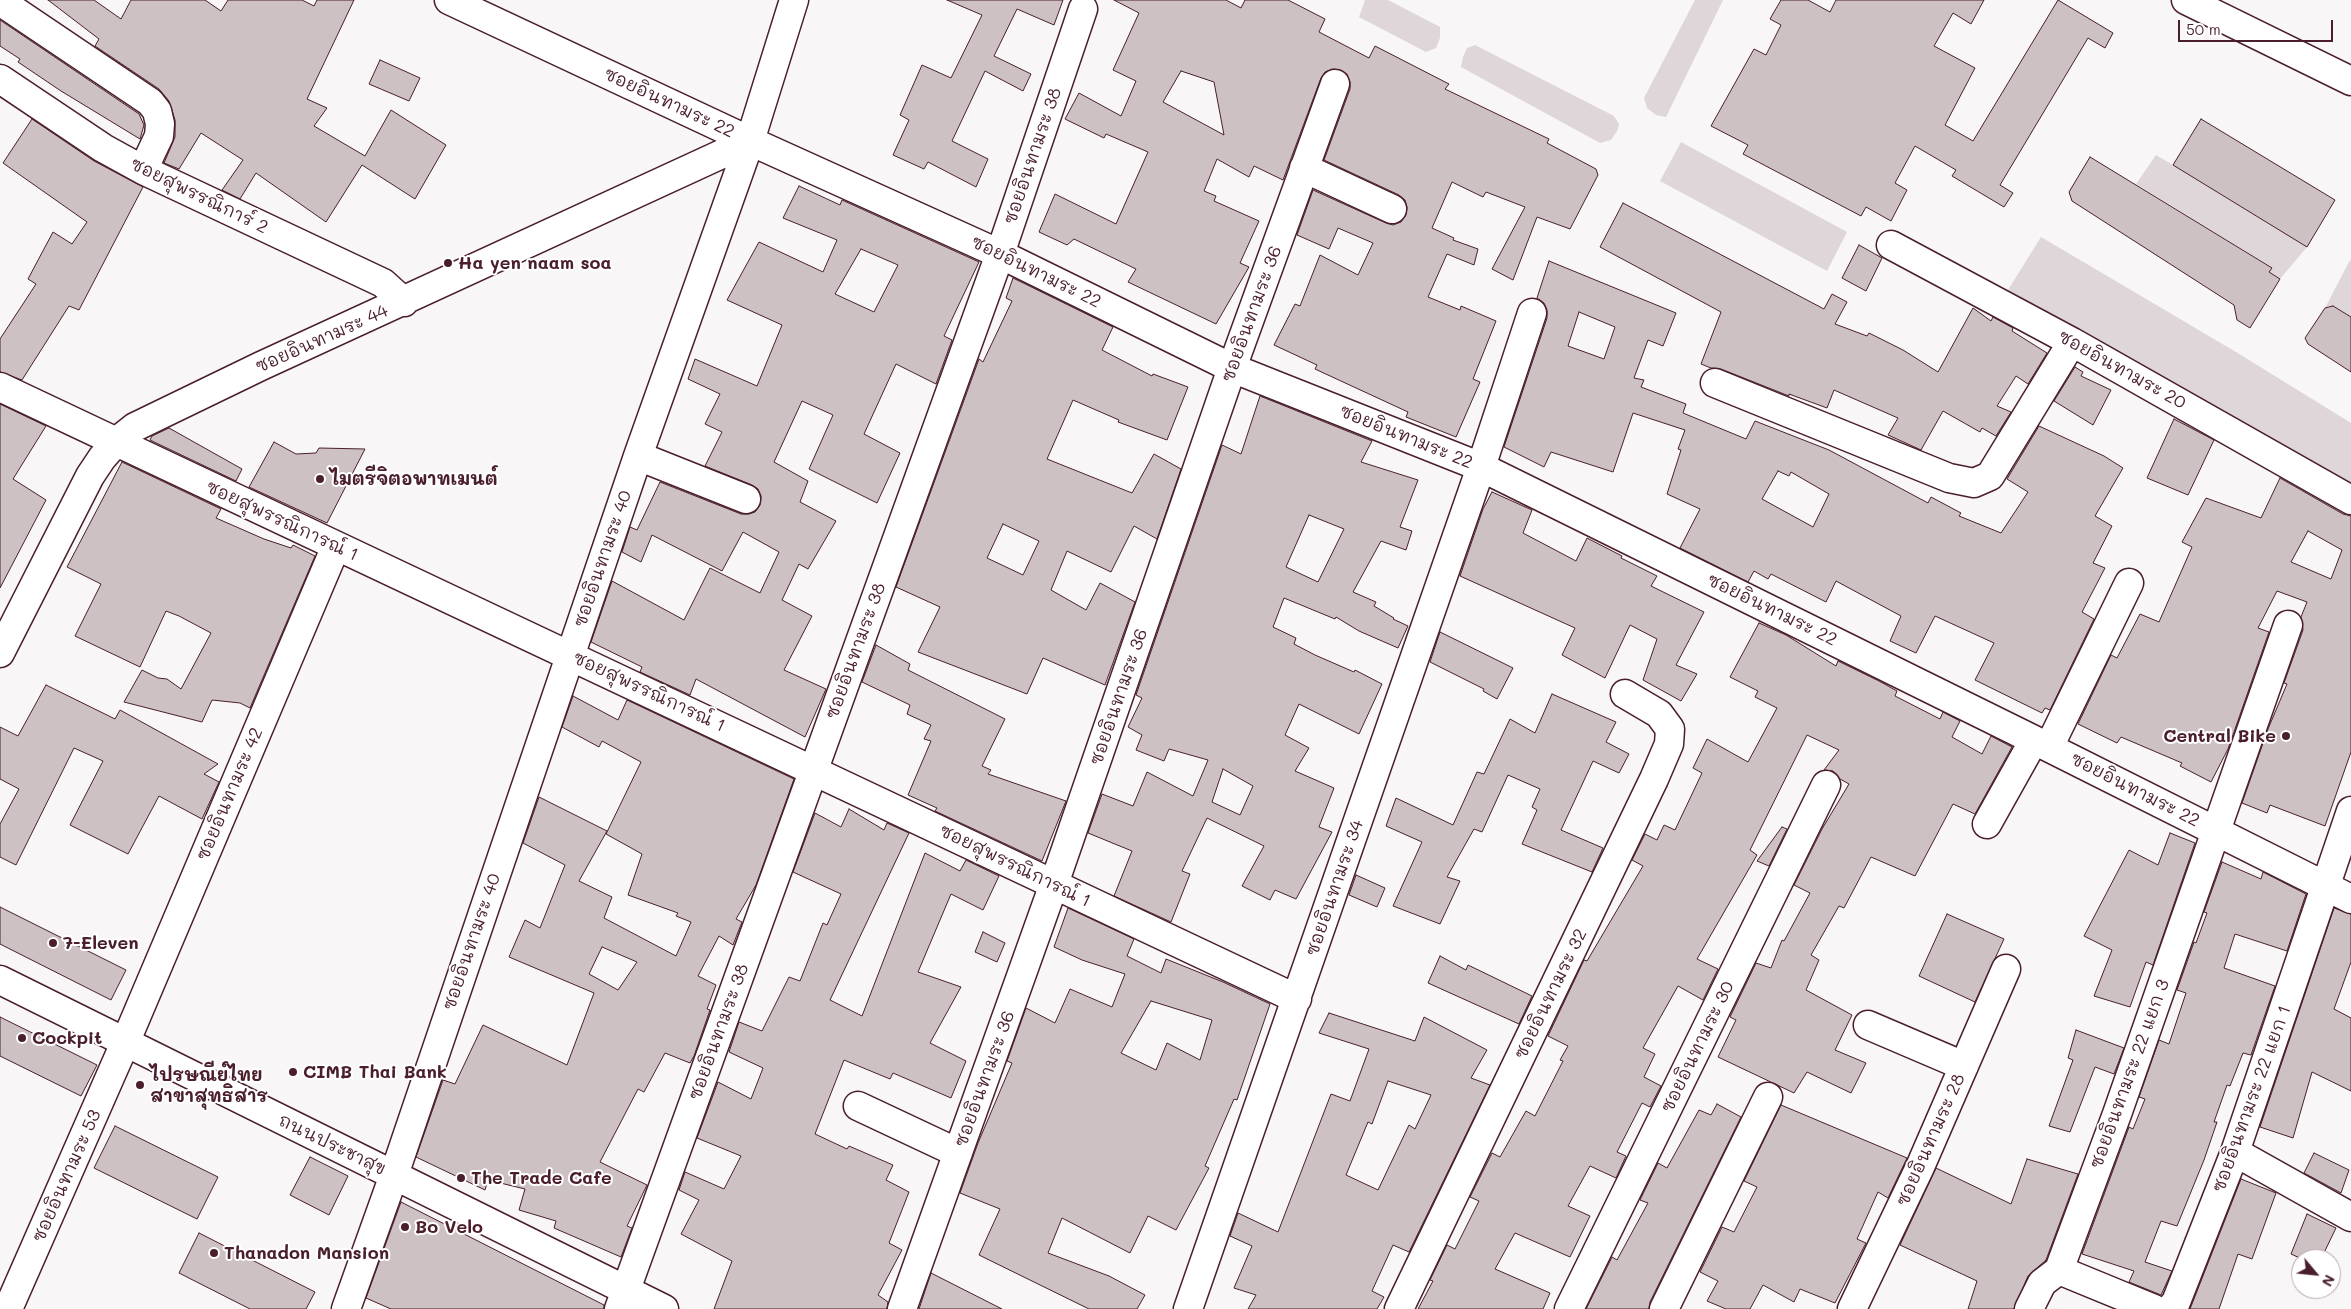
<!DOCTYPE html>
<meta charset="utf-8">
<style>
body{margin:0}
#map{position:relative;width:2351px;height:1309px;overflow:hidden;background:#f8f6f7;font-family:Mali,sans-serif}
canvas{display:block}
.north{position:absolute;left:2291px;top:1249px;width:50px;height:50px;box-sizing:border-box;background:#fff;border:1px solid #b7a5aa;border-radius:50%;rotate:118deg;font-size:14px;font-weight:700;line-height:20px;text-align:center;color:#4a1f2b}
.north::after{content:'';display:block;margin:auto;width:18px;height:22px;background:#4a1f2b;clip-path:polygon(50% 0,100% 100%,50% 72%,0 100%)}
.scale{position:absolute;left:2178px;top:20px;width:155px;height:22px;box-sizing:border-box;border:2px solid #4a1f2b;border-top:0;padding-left:6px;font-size:15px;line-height:18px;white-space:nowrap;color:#4a1f2b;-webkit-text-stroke:4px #fff;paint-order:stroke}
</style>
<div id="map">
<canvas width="2351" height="1309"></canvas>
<div class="north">N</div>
<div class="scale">50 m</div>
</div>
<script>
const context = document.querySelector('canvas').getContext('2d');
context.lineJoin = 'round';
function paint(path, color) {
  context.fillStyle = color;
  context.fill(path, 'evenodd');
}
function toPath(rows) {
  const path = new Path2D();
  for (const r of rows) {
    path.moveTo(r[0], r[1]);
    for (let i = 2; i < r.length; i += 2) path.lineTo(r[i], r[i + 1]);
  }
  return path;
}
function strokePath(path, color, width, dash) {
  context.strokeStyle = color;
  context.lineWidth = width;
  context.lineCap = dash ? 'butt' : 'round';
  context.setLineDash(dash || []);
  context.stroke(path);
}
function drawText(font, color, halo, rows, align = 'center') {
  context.font = font + ' Mali,"Playpen Sans Thai",sans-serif';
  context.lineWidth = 4;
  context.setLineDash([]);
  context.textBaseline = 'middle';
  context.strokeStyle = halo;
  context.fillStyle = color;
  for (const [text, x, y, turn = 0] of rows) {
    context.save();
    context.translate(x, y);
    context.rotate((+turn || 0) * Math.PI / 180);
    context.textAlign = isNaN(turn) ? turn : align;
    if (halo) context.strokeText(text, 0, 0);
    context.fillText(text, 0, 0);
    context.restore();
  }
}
const green = toPath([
 [1365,0,1388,0,1440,27,1440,38,1436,48,1426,52,1359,17],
 [1695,0,1723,0,1666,117,1656,115,1647,108,1644,98],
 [1475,45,1614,116,1619,124,1617,131,1611,140,1600,143,1461,67,1463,57,1467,48],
 [1681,142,1847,232,1827,271,1660,181],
 [2156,155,2173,165,2307,247,2280,279,2269,272,2271,267,2136,184],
 [2041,237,2236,352,2351,423,2351,488,2008,290],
 [2350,260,2351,261,2351,317,2333,306,2325,308]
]);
const building = toPath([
 [48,0,94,0,121,19,131,0,205,0,221,11,228,0,302,0,314,6,317,0,354,0,307,99,327,108,314,126,365,156,391,110,446,145,415,199,362,165,326,222,256,173,240,199,222,190,243,160,201,133,179,169,164,163,175,137,175,120,169,101,159,89,95,46,99,39,48,0],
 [947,0,1063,0,1054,25,1017,9,994,56,1031,74,1023,91,985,71,952,141,988,159,976,187,928,162,924,169,893,155,909,120,900,115,922,65,951,78,982,15,947,0],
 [1114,0,1226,0,1241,8,1245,0,1288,0,1325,19,1319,32,1369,58,1375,46,1449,84,1445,89,1549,139,1547,143,1596,169,1598,175,1570,229,1537,217,1513,280,1492,269,1525,207,1486,192,1483,197,1452,182,1432,228,1454,238,1453,240,1478,249,1474,265,1447,254,1428,297,1460,310,1461,306,1496,321,1473,379,1480,382,1456,437,1406,417,1408,412,1315,369,1317,365,1274,345,1295,304,1300,306,1320,255,1358,275,1373,243,1338,228,1329,249,1297,235,1313,190,1386,223,1393,225,1401,222,1406,215,1407,207,1405,200,1399,195,1324,160,1350,89,1350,82,1347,74,1341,70,1332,69,1325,72,1321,78,1283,180,1254,166,1249,177,1217,159,1204,191,1216,196,1214,201,1259,221,1240,263,1249,267,1216,324,1128,282,1136,269,1074,239,1067,245,1039,232,1055,194,1116,224,1148,152,1106,134,1104,138,1065,119,1079,93,1121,116,1136,81,1113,70,1139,13,1114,0],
 [1181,71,1214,82,1224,135,1163,102,1181,71],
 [1781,0,1808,0,1830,12,1836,0,1984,0,1971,24,1953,13,1934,46,1975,68,1945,125,1973,141,2058,0,2113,33,2105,48,2088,38,2000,185,2013,193,2004,207,1952,176,1956,170,1915,146,1895,183,1907,190,1891,221,1866,207,1861,216,1743,154,1748,145,1711,126,1754,49,1766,55,1781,25,1770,19,1781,0],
 [0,20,139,114,144,125,140,139,61,91,18,62,20,59,0,46,0,20],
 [380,60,420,78,409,101,369,84,380,60],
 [32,119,94,161,143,187,79,310,69,306,22,380,0,372,0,339,36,284,28,279,53,232,72,244,87,222,3,163,32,119],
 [2201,119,2335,200,2307,247,2173,165,2201,119],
 [2090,157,2272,268,2269,272,2280,279,2250,328,2237,320,2234,305,2072,201,2069,192,2090,157],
 [799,186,840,205,842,200,979,262,944,336,952,340,936,384,896,364,864,434,900,453,877,503,809,469,833,415,802,401,774,462,808,481,800,502,836,521,808,569,799,564,782,600,812,616,784,670,826,689,805,737,696,679,690,695,640,672,642,667,591,642,612,581,684,620,710,568,760,593,779,552,743,532,722,571,652,535,641,562,622,552,630,527,637,530,660,482,741,514,749,514,755,512,760,505,761,496,758,489,752,485,705,466,722,432,705,424,720,394,688,379,695,359,757,386,782,325,727,300,759,242,823,272,837,240,783,218,799,186],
 [861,249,898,265,874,312,835,294,861,249],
 [1623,203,1824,309,1832,294,1847,302,1835,324,1867,336,1869,333,1903,350,1938,372,1973,308,1991,321,1993,317,2013,328,2012,331,2047,353,2028,384,2016,376,1997,406,2011,412,1996,436,1982,428,1980,432,1943,411,1921,450,1888,435,1898,418,1834,390,1827,408,1789,394,1789,396,1721,369,1711,368,1701,364,1721,312,1600,247,1623,203],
 [1859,245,1882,258,1866,291,1842,278,1859,245],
 [1549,261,1676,313,1663,346,1648,340,1634,378,1644,380,1641,387,1686,404,1683,413,1746,439,1755,421,1829,450,1928,503,1931,497,1961,513,1959,516,2001,533,2028,492,2007,479,2039,426,2104,456,2123,468,2095,516,2112,526,2093,563,2105,568,2082,612,2094,619,2050,710,2045,708,2042,713,1975,680,1994,643,1935,616,1916,653,1890,641,1901,616,1836,581,1826,602,1771,574,1768,579,1754,571,1748,582,1680,548,1700,509,1667,494,1681,450,1678,449,1685,430,1633,413,1613,472,1551,452,1544,467,1504,447,1547,318,1547,310,1544,303,1537,298,1549,261],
 [1579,312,1615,327,1604,359,1568,346,1579,312],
 [1778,471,1789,476,1791,472,1829,494,1813,527,1762,499,1778,471],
 [1013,278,1113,327,1102,350,1152,376,1153,374,1188,387,1167,440,1118,422,1119,420,1073,400,1047,459,1132,493,1154,454,1181,469,1157,539,1134,526,1111,572,1067,551,1051,590,1086,610,1100,583,1135,602,1105,685,1043,658,1027,694,918,652,940,607,896,587,979,359,983,362,1012,301,1006,298,1013,278],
 [1003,524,1039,541,1023,575,987,558,1003,524],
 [2333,306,2351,317,2351,372,2308,344,2305,338,2325,308,2333,306],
 [2075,367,2083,372,2081,376,2111,390,2093,425,2054,401,2075,367],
 [1260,396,1372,441,1361,462,1418,480,1400,527,1412,531,1406,550,1381,541,1353,592,1376,602,1374,606,1394,618,1393,619,1408,626,1398,648,1359,631,1336,617,1335,619,1284,598,1273,627,1296,638,1294,644,1315,655,1354,672,1355,670,1382,684,1359,734,1299,704,1285,735,1309,748,1295,771,1334,788,1319,827,1332,832,1296,899,1275,890,1270,900,1242,886,1264,846,1207,818,1182,871,1190,874,1171,922,1114,896,1132,851,1088,833,1102,794,1133,806,1147,772,1193,796,1208,760,1169,749,1164,761,1136,750,1142,735,1128,727,1142,698,1136,695,1222,445,1241,454,1260,396],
 [1309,515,1344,529,1318,582,1286,567,1309,515],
 [1223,769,1253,786,1240,815,1212,802,1223,769],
 [0,404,46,426,13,479,46,500,0,588,0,404],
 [2174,419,2214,440,2188,495,2147,478,2174,419],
 [169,428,242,469,236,481,150,440,152,436,169,428],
 [274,442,296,454,316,453,319,448,365,449,327,523,249,487,274,442],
 [122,462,221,509,216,518,264,539,291,548,293,545,315,556,250,708,240,703,212,700,202,722,124,702,142,670,158,678,167,679,181,689,211,633,179,616,166,611,140,667,75,636,101,584,67,567,122,462],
 [2280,478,2343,514,2351,516,2351,752,2325,826,2270,805,2267,813,2242,803,2268,729,2287,684,2284,683,2303,630,2301,617,2307,602,2277,591,2258,628,2269,632,2228,749,2211,782,2180,766,2182,763,2121,737,2117,743,2078,724,2111,655,2117,658,2140,614,2159,622,2192,547,2182,542,2206,498,2261,518,2280,478],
 [2308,531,2342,550,2331,579,2291,562,2308,531],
 [1492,492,1532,510,1523,533,1576,561,1587,538,1622,556,1621,558,1657,576,1651,586,1704,612,1676,665,1697,674,1681,701,1643,680,1657,639,1630,625,1605,678,1562,655,1575,628,1460,576,1483,509,1492,492],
 [1759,623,1786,635,1836,666,1838,661,1879,681,1897,691,1895,696,1940,719,1943,712,1960,721,1952,737,1982,754,1991,736,2012,747,1975,814,1953,804,1915,876,1871,857,1844,908,1839,906,1811,955,1819,960,1806,990,1852,1015,1835,1050,1866,1063,1851,1093,1807,1072,1794,1093,1718,1057,1736,1020,1730,1017,1756,963,1771,968,1782,940,1784,941,1810,893,1794,885,1822,829,1849,784,1840,779,1833,771,1824,770,1839,750,1807,735,1750,850,1757,855,1697,959,1718,969,1703,1000,1678,986,1643,1048,1655,1054,1644,1077,1661,1086,1650,1107,1642,1103,1617,1152,1626,1156,1616,1178,1590,1166,1568,1206,1590,1216,1570,1257,1515,1233,1495,1269,1550,1293,1543,1309,1418,1309,1433,1281,1430,1280,1447,1245,1455,1249,1479,1201,1470,1197,1492,1153,1500,1157,1526,1111,1535,1116,1563,1061,1560,1060,1568,1046,1548,1036,1584,960,1587,961,1643,866,1632,860,1645,834,1657,840,1664,825,1675,830,1702,773,1693,768,1707,739,1748,762,1777,708,1755,697,1758,691,1730,677,1759,623],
 [1440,632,1513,668,1497,699,1483,691,1484,689,1430,662,1440,632],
 [876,645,910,664,908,670,1005,719,982,766,991,770,988,774,1066,801,1042,861,935,811,937,808,908,795,931,741,924,739,931,725,907,714,910,705,862,682,876,645],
 [46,685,115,719,120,710,218,764,204,774,219,782,202,819,159,796,128,854,70,825,103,761,74,748,16,865,0,857,0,824,19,789,0,779,0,727,18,736,46,685],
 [1552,694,1616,722,1606,742,1629,754,1619,773,1593,761,1561,830,1603,848,1592,872,1522,844,1537,810,1532,807,1540,789,1508,775,1482,832,1474,829,1447,877,1460,881,1440,924,1393,906,1422,842,1386,826,1396,798,1453,825,1477,772,1484,774,1510,719,1535,733,1552,694],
 [573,696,618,720,627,700,794,779,756,885,736,919,742,922,733,945,719,936,698,976,716,985,707,1009,710,1010,694,1056,690,1063,665,1053,644,1092,638,1089,600,1162,647,1185,627,1226,632,1228,621,1257,554,1228,556,1221,519,1210,525,1189,488,1180,485,1190,416,1157,443,1080,455,1084,483,1025,567,1065,594,993,509,957,525,920,540,928,565,865,523,843,539,797,607,831,579,881,612,897,604,918,676,956,691,922,676,916,678,913,628,895,642,854,606,834,641,762,602,741,599,747,562,727,573,696],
 [602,947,637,962,618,990,589,974,602,947],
 [849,809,884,830,887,823,909,833,830,1000,862,1016,925,853,960,871,966,860,999,876,983,910,951,894,918,972,961,987,930,1043,966,1061,951,1098,893,1073,890,1079,844,1060,815,1134,847,1149,849,1146,893,1165,886,1180,909,1192,889,1243,902,1250,878,1295,888,1302,887,1309,714,1309,732,1261,681,1234,699,1200,679,1190,685,1172,724,1189,741,1156,697,1138,718,1082,751,1099,763,1068,729,1052,739,1022,762,1031,789,977,800,981,823,923,827,925,841,894,793,872,815,813,841,827,849,809],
 [1782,827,1787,829,1769,866,1757,861,1782,827],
 [2170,833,2195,843,2153,965,2146,962,2130,1007,2094,996,2112,950,2084,936,2129,850,2158,865,2170,833],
 [2222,862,2261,879,2263,872,2306,894,2287,951,2235,934,2224,968,2275,986,2251,1055,2243,1053,2230,1086,2227,1085,2214,1122,2217,1122,2204,1160,2177,1226,2161,1221,2145,1262,2172,1271,2161,1295,2129,1282,2134,1271,2082,1254,2129,1127,2133,1129,2145,1099,2139,1097,2159,1040,2169,1044,2186,993,2177,990,2194,942,2196,943,2207,913,2204,912,2222,862],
 [1356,875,1385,888,1377,907,1349,895,1356,875],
 [0,907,126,970,111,1000,0,944,0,907],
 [1068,908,1134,939,1127,956,1161,973,1166,959,1223,982,1270,1004,1237,1100,1234,1099,1205,1166,1209,1168,1176,1230,1148,1216,1130,1253,1062,1218,1048,1253,1109,1276,1145,1295,1137,1309,1089,1309,979,1255,1000,1209,960,1193,978,1143,1012,1063,1007,1061,1026,1008,1055,1023,1070,989,1112,1007,1125,974,1082,960,1054,947,1068,908],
 [1151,1001,1212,1020,1200,1060,1167,1043,1156,1070,1121,1053,1151,1001],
 [2334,908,2351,914,2351,962,2334,1009,2351,1018,2351,1091,2312,1072,2293,1138,2260,1127,2334,908],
 [1947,914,2004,939,1975,1002,1919,976,1947,914],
 [983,932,1005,943,997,962,975,952,983,932],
 [1440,956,1466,970,1468,965,1532,996,1519,1024,1428,983,1440,956],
 [1329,1013,1415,1041,1424,1017,1487,1050,1471,1078,1490,1085,1409,1252,1393,1245,1372,1291,1384,1297,1377,1309,1248,1309,1256,1295,1234,1288,1252,1246,1230,1236,1238,1213,1278,1232,1331,1094,1350,1101,1369,1049,1319,1033,1329,1013],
 [1388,1081,1431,1095,1415,1129,1409,1125,1378,1190,1346,1175,1368,1122,1372,1124,1388,1081],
 [0,1017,97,1065,81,1096,0,1056,0,1017],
 [2076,1030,2124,1048,2114,1074,2095,1067,2070,1132,2049,1126,2073,1060,2068,1058,2076,1030],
 [1717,1104,1741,1117,1650,1302,1649,1309,1586,1309,1612,1257,1617,1260,1648,1203,1640,1200,1658,1163,1667,1168,1699,1110,1711,1115,1717,1104],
 [1781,1105,1907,1158,1888,1198,1878,1192,1857,1239,1866,1243,1835,1303,1800,1289,1794,1302,1763,1285,1750,1309,1726,1309,1707,1301,1718,1281,1700,1272,1722,1227,1734,1232,1757,1187,1744,1181,1781,1105],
 [115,1126,218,1177,197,1219,94,1168,115,1126],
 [2314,1153,2349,1170,2341,1193,2304,1173,2314,1153],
 [310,1157,348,1176,329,1215,290,1195,310,1157],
 [2027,1159,2078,1174,2046,1260,2028,1276,2014,1309,1968,1309,1977,1281,1900,1245,1936,1168,2011,1204,2027,1159],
 [2241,1179,2276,1193,2252,1259,2238,1254,2219,1309,2190,1309,2241,1179],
 [401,1202,604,1305,604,1309,391,1309,366,1298,401,1202],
 [2307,1214,2336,1228,2321,1259,2302,1259,2291,1254,2307,1214],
 [199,1233,315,1292,306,1309,250,1309,179,1273,199,1233],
 [931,1273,1002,1309,919,1309,931,1273]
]);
const minor = toPath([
 [449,0,750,141,1000,254,1232,368,1481,467,2034,740,2351,899],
 [2186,0,2351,81],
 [0,1,150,102,157,111,160,124,159,136,143,170],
 [0,79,103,148,143,170,383,283,404,302],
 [1304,168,1392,209],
 [1891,245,2072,342,2351,500],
 [1715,383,1949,478,1974,483,1990,476,2072,342],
 [0,387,1297,999],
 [638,456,746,499],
 [0,653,90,476,102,458,116,442,135,427,261,366,750,141],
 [2049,747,2129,583],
 [1987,824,2034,740],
 [0,980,664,1309],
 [1868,1025,1964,1066],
 [858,1106,958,1153],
 [2235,1152,2351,1217],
 [2059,1270,2154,1309],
 [8,1309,125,1043,336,546],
 [346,1309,394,1175,638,456,750,141,794,0],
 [619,1309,1000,254,1083,9],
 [902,1309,1054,884,1232,368,1335,84],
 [1188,1309,1481,467,1532,313],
 [1399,1309,1654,779,1669,744,1670,729,1659,714,1625,694],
 [1569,1309,1826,785],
 [1664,1309,1768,1097],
 [1852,1309,1920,1167,2006,969],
 [2029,1309,2042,1283,2059,1270,2117,1114,2288,625],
 [2170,1309,2176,1302,2235,1152,2351,811]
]);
const markers = [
 [448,263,5,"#4a1f2b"],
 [320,479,5,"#4a1f2b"],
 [2286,736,5,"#4a1f2b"],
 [53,943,5,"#4a1f2b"],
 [22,1038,5,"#4a1f2b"],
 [293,1072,5,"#4a1f2b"],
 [140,1085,5,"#4a1f2b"],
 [461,1178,5,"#4a1f2b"],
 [405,1227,5,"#4a1f2b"],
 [214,1253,5,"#4a1f2b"]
];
const streetNames = [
 ["ซอยอินทามระ 22",669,103,25],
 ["ซอยอินทามระ 38",1033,156,-71],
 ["ซอยสุพรรณิการ์ 2",199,196,26],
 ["ซอยอินทามระ 22",1036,272,26],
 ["ซอยอินทามระ 36",1252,314,-70],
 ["ซอยอินทามระ 44",322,339,-24],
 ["ซอยอินทามระ 20",2122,370,29],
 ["ซอยอินทามระ 22",1406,437,22],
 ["ซอยสุพรรณิการณ์ 1",282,521,25],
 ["ซอยอินทามระ 40",603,559,-71],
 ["ซอยอินทามระ 22",1772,610,26],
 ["ซอยอินทามระ 38",856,651,-70],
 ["ซอยสุพรรณิการณ์ 1",649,692,25],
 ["ซอยอินทามระ 36",1119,697,-71],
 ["ซอยอินทามระ 22",2135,790,27],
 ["ซอยอินทามระ 42",230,794,-67],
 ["ซอยสุพรรณิการณ์ 1",1015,866,26],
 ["ซอยอินทามระ 34",1335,888,-71],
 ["ซอยอินทามระ 40",472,942,-71],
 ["ซอยอินทามระ 32",1551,994,-64],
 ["ซอยอินทามระ 38",719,1032,-70],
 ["ซอยอินทามระ 30",1698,1047,-64],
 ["ซอยอินทามระ 22 แยก 3",2130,1074,-70],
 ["ซอยอินทามระ 36",985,1079,-70],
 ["ซอยอินทามระ 22 แยก 1",2252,1099,-70],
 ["ซอยอินทามระ 28",1931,1140,-66],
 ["ถนนประชาสุข",332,1145,26],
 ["ซอยอินทามระ 53",67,1176,-66]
];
const poiNames = [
 ["Ha yen naam soa",458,263],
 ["ไมตรีจิตอพาทเมนต์",330,479],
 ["Central Bike",2276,736,"right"],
 ["7-Eleven",63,943],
 ["Cockpit",32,1038],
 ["CIMB Thai Bank",303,1072],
 ["ไปรษณีย์ไทย",150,1075],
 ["สาขาสุทธิสาร",150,1096],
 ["The Trade Cafe",471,1178],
 ["Bo Velo",415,1227],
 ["Thanadon Mansion",224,1253]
];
paint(green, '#ded6d9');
paint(building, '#cdc1c4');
strokePath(building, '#4a1f2b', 1);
strokePath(minor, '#4a1f2b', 31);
strokePath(minor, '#fff', 28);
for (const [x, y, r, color] of markers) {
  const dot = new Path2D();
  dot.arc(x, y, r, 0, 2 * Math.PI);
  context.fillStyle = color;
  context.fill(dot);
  strokePath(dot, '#fff', 2);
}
drawText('18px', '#4a1f2b', '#fff', streetNames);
drawText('bold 18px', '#4a1f2b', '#fff', poiNames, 'left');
</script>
